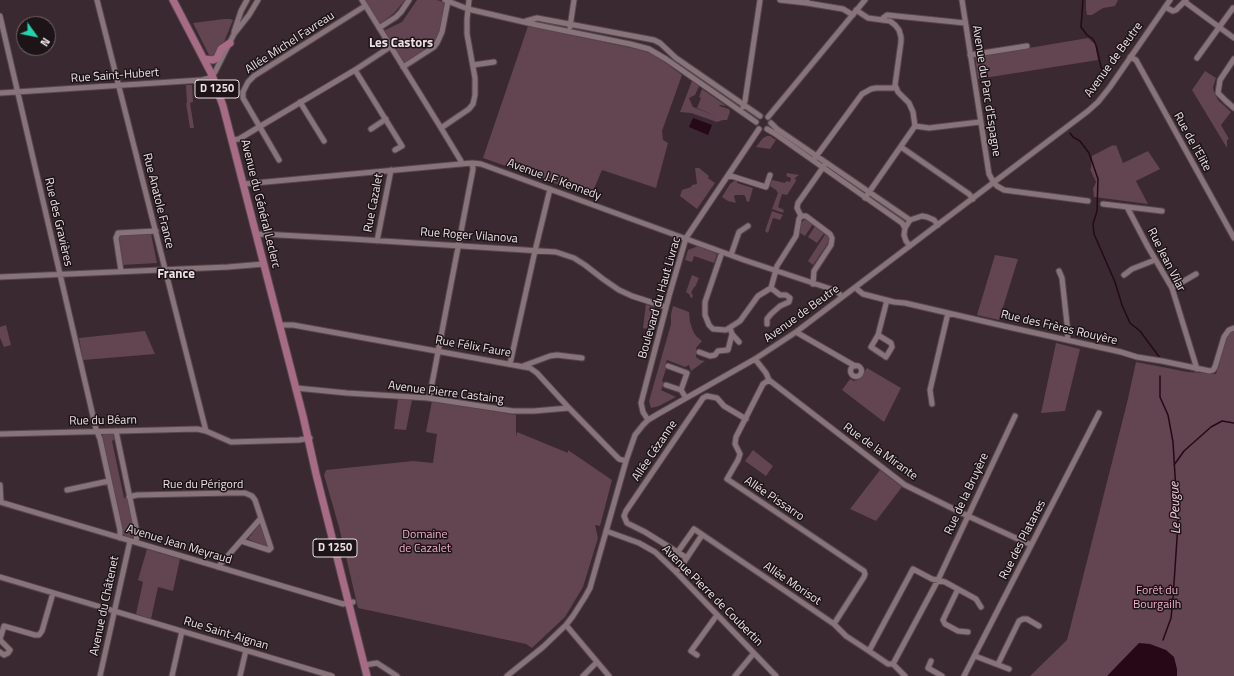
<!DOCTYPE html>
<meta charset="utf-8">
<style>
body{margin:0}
#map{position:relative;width:1234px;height:676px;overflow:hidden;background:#3a2930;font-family:"Titillium Web",sans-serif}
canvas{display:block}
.north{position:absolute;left:16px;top:16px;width:40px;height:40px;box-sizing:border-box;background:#1c1417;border:1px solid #706669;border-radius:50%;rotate:123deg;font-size:11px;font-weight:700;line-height:16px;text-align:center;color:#ede1e5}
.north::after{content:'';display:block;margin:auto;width:14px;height:18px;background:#22d5af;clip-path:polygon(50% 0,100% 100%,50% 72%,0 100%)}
</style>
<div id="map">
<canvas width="1234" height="676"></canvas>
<div class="north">N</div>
</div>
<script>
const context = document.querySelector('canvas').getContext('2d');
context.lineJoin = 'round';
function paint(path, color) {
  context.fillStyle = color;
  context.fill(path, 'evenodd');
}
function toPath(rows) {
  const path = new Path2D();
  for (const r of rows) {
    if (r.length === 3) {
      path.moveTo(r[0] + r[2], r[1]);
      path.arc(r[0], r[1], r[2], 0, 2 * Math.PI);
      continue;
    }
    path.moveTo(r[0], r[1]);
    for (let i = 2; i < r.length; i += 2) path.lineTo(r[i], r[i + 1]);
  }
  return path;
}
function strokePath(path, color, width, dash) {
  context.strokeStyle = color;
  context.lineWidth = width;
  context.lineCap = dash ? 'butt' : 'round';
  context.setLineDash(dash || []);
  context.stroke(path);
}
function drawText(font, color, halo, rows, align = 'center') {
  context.font = font + ' "Titillium Web",sans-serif';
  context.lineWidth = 3;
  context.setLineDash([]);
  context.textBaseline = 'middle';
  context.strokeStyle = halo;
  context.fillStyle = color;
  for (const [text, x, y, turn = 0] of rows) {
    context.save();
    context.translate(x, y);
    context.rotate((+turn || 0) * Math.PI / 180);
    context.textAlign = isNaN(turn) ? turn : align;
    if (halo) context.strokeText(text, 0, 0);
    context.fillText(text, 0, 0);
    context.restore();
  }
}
const green = toPath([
 [365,0,405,0,394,13,380,24],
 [417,0,437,0,447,3,441,31,433,46,404,65,383,31,402,22],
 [1086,0,1118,0,1115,6,1103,8,1092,15,1087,15,1086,9],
 [224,19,230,19,233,20,224,42,219,47,215,55,210,57,193,23],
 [528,26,646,51,662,60,682,75,662,131,663,140,668,143,656,188,602,170,591,196,483,158],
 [1088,38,1095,44,1098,60,978,79,975,57],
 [1205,71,1216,78,1213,87,1214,92,1218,100,1231,112,1221,125,1229,139,1227,140,1227,148,1192,90],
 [692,81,699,86,695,95,689,98,693,107,716,116,697,108,701,98,699,97,702,89,725,105,726,106,720,105,719,106,729,109,730,112,727,120,723,120,717,122,691,113,680,112],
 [186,85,192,85,193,102,190,103,194,128,190,128,186,103,187,103],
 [767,136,770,136,776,140,770,149,756,147,763,138],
 [1113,145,1114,146,1116,145,1123,163,1148,151,1160,169,1136,181,1148,204,1094,197,1093,189,1096,182,1090,169,1091,169,1092,156],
 [695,168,699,168,709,176,708,178,715,183,697,209,680,196,682,190,691,187,692,185,697,184],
 [787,173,799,175,795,178,796,181,787,195,782,194,778,207,784,210,783,213,772,209,778,193,776,190,770,186,772,180,785,183,786,181,790,182,791,178,786,176],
 [734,181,737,181,737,183,753,188,749,202,746,201,746,198,744,195,735,195,734,197,736,203,728,201,722,197,730,184],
 [772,211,783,215,780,220,773,218,768,233,765,231],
 [804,220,806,220,813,224,805,236,800,233,801,223],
 [815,226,825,232,817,243,808,237],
 [826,233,829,238,828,243,813,265,808,261],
 [151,234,157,263,122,265,118,235],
 [698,246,717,254,714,263,694,256,692,262,685,260,688,250],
 [995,255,1018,259,999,320,977,315],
 [692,275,699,278,696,285,695,287,694,287,691,293,693,295,692,298,690,297,690,295,686,292],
 [646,304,654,308,659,315,655,331,652,331,643,328],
 [673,306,689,312,690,322,693,331,696,336,702,341,696,348,696,357,700,360,705,361,691,371,689,365,685,367,667,360,665,365,665,368,666,369,662,381,664,383,661,390,676,397,659,406,651,408,649,401,671,324,671,314],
 [6,325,11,345,4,347,0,338,0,327],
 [1234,330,1234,676,1030,676,1067,640,1127,403,1136,362,1188,372,1216,374,1226,337,1231,331],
 [145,331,155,354,83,360,79,338],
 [1056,343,1080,349,1065,411,1041,413],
 [867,368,901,388,884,422,842,390,850,379,854,381,859,379],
 [398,399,412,400,406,430,394,429],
 [432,401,516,415,516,437,517,432,568,453,568,450,612,480,600,526,595,525,598,538,583,587,565,617,532,648,526,644,358,608,339,527,324,475,326,470,413,461,433,463,437,434,426,432],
 [103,434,110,434,113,435,115,439,112,441,124,498,128,498,136,533,132,538,126,537,122,533,102,442,102,436],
 [753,450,773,466,766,476,745,461],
 [880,470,902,487,876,521,850,509],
 [259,525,261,525,267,545,267,546,266,547,248,539],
 [147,549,180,559,173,591,158,587,151,619,136,614,143,582,138,580]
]);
const water = toPath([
 [693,118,712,125,708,135,689,127],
 [1139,643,1150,644,1166,650,1174,657,1177,669,1177,676,1107,676]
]);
const stream = toPath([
 [1083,0,1081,27,1087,35,1093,39,1096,45,1101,67,1106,74],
 [1070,133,1073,137,1080,141,1089,153,1098,179,1097,211,1093,224,1094,234,1115,282,1122,305,1130,323,1140,331,1160,358],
 [1160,376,1160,397,1168,415,1173,442,1178,524,1173,598,1171,618,1163,640],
 [1174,465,1184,451,1211,427,1222,421,1234,423]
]);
const minor = toPath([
 [97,0,206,431],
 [362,0,441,128,461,161,462,164],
 [445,0,468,9,537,25,630,44,649,49,666,59,756,122],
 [780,0,807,3,807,1],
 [962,0,989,174,994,183,997,186,1004,190,1088,201],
 [1185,2,1234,38],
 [807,3,843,9,853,15],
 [1165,7,1173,11,1176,10,1186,0],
 [856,10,868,18,890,21,895,25,899,30,901,37,901,42,895,85,898,92,909,103,913,112,915,126,865,198],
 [0,16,96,429,100,439,120,530,120,538],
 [883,20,883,18,887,15,965,23],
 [526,21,537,18,654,40,660,43,676,58,760,116],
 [570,27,574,0],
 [379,28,396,17,401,12,409,0],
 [234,32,241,11,247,0],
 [970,55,1027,46],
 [1130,57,1136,60,1234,238],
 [1197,58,1233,8],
 [1234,59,1220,80,1218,93,1226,101,1234,108],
 [473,65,494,62],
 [403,67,434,47,437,43,442,32,448,1],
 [355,70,402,146,395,150],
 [0,93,202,80,209,78,215,72,234,34,249,15,258,0],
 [300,102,324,141],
 [743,107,745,101,760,0],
 [768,117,865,0],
 [771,123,777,129,910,220],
 [915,126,929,128,980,122],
 [441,128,469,109,473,104,475,95,475,78,467,34,467,19,469,0],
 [371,129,386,119],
 [767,129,774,133,902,223,905,228],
 [232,140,239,139,259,127,355,70,390,47],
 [901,147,969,194,973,199],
 [815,158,862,94,871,89,876,88,896,88],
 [279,160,243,98,243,92,248,82,254,76,365,6],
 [728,175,766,187,770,175],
 [244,184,472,163,481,164,744,260,837,291,842,297],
 [1103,204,1162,211],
 [1127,207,1148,247,1172,288,1197,369],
 [801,216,797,208,798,203,824,166],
 [257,235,262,234,352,239,556,252,574,258,585,265,603,279,619,290,632,296,666,307],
 [377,241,391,170],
 [910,246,906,241,904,235,905,228,910,220,922,216,927,217,934,220,938,225],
 [722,252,705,302,705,315,709,325,713,329,726,330,740,321,758,296,771,288,777,266,796,236,799,219,801,216,806,216,830,234,832,238,831,245,814,271,813,284],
 [731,255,739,232,748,226],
 [121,271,116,238,118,233,156,231],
 [1059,271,1062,278,1068,333,1067,340],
 [1124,275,1132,269,1155,260],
 [0,277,228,267,264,264],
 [856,287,858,290,863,294,894,302,905,303,1004,326,1121,352,1137,357,1162,361,1210,371,1213,370,1215,367,1224,337,1229,330,1234,328],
 [1172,288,1196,274],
 [767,324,767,319,771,314,780,306,789,302,790,298,786,295,780,295,771,288],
 [280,326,284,325,293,325,530,368,537,373,569,408,619,459,626,461],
 [796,332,855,366],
 [732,334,739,342],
 [878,335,891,343,892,347,886,357,871,347,878,335,887,300],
 [699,352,710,356,715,355,718,351,728,350,732,334,730,328],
 [755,359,766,373,769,380,905,485,968,516,1031,545],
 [510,364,535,251,550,189],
 [856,371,5.5],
 [523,366,550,356,557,355,582,358],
 [668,366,687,373,681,390],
 [769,380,763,384,736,437,735,444,740,454,738,460,727,479,864,571,865,574,864,577,834,624],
 [666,385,681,390,686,398],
 [296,388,347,393,428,398,513,411,534,411,569,408],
 [428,398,430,394,473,169,472,163],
 [932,404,930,390,948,313],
 [648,420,643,412,641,403,669,296,686,238,759,129],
 [116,431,137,532,136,542],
 [0,434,197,429,206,431,231,442,299,440,310,438],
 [0,485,1,502],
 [67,490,109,481],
 [129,497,137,495,230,493,245,493,252,496,255,500,261,518,218,567],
 [0,502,343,604,353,602],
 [606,531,639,543,655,552,676,572,776,676],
 [241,541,269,550,271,548,261,518],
 [677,553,694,529,834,624,846,636,869,651],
 [687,558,645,532,627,523,624,516,626,511,703,398,707,396,717,398,724,406,746,419],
 [676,572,680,568,702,535],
 [0,577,332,676],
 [958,589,943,620,945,624,958,631,968,632],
 [566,625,609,676],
 [0,639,4,626,35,635,39,635,42,631,53,593],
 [0,640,10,650,8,653,4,655,0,652],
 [697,655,691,651,717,615],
 [975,656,1009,669],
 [931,661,928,668,942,676],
 [893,664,888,664,869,651,913,569,932,579,945,582,976,599,981,607],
 [998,664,1019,621,1023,619,1027,619,1039,626],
 [365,665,377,663,397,676],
 [100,676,130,541],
 [172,676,182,631],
 [240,676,246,650],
 [507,676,543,647,566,625,573,616,585,597,590,588,626,461,635,435,643,425,648,420,658,414,755,359,796,332,1088,111,1098,102,1110,87,1170,0],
 [583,676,597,662],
 [735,676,754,653],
 [905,676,893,664,938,580,1015,416],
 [964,676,1099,413]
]);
const major = toPath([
 [173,0,212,75,223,106,303,416,316,474,367,676],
 [204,59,213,60,217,58,221,49,230,43]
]);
const shields = [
 [217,89,44],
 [335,548,44]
];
const shieldNames = [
 ["D 1250",217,89],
 ["D 1250",335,548]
];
const streetNames = [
 ["Allée Michel Favreau",290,43,-33],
 ["Avenue de Beutre",1114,60,-54],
 ["Rue Saint-Hubert",115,76,-4],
 ["Avenue du Parc d'Espagne",986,91,81],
 ["Rue de l'Elite",1192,142,61],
 ["Avenue J.F Kennedy",554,180,20],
 ["Rue Anatole France",158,201,76],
 ["Rue Cazalet",374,203,-79],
 ["Avenue du Général Leclerc",260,204,76],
 ["Rue des Gravières",58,222,77],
 ["Rue Roger Vilanova",469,236,4],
 ["Rue Jean Vilar",1166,260,63],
 ["Boulevard du Haut Livrac",660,298,-74],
 ["Avenue de Beutre",802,314,-36],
 ["Rue des Frères Rouyère",1059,328,13],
 ["Rue Félix Faure",473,347,10],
 ["Avenue Pierre Castaing",446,393,7],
 ["Rue du Béarn",103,421,-1],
 ["Allée Cézanne",655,451,-56],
 ["Rue de la Mirante",880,452,36],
 ["Rue du Périgord",203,485],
 ["Rue de la Bruyère",967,494,-65],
 ["Allée Pissarro",774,499,34],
 ["Rue des Platanes",1023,540,-63],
 ["Avenue Jean Meyraud",179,545,17],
 ["Allée Morisot",792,584,34],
 ["Avenue Pierre de Coubertin",712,596,45],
 ["Avenue du Châtenet",105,606,-78],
 ["Rue Saint-Aignan",226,634,17]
];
const parkNames = [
 ["Domaine",425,535],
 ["de Cazalet",425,549],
 ["Forêt du",1157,591],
 ["Bourgailh",1157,605]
];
const neighbourhoodNames = [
 ["Les Castors",401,44],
 ["France",176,275]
];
const waterNames = [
 ["Le Peugue",1176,508,-92]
];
paint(green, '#634451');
paint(water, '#270817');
strokePath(stream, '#270817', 1.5);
strokePath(minor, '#56474d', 7);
strokePath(major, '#56474d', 9);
strokePath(minor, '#88737b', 5);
strokePath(major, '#a86b86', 7);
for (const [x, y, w] of shields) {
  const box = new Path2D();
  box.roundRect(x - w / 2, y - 9, w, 18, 3);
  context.fillStyle = '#1c1417';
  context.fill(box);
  strokePath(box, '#ede1e5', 1);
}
drawText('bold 11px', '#ede1e5', null, shieldNames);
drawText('12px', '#ede1e5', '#1c1417', streetNames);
drawText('12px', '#f2aeca', '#1c1417', parkNames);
drawText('bold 13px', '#ede1e5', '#1c1417', neighbourhoodNames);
drawText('italic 13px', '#f9cfe0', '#1c1417', waterNames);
</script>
